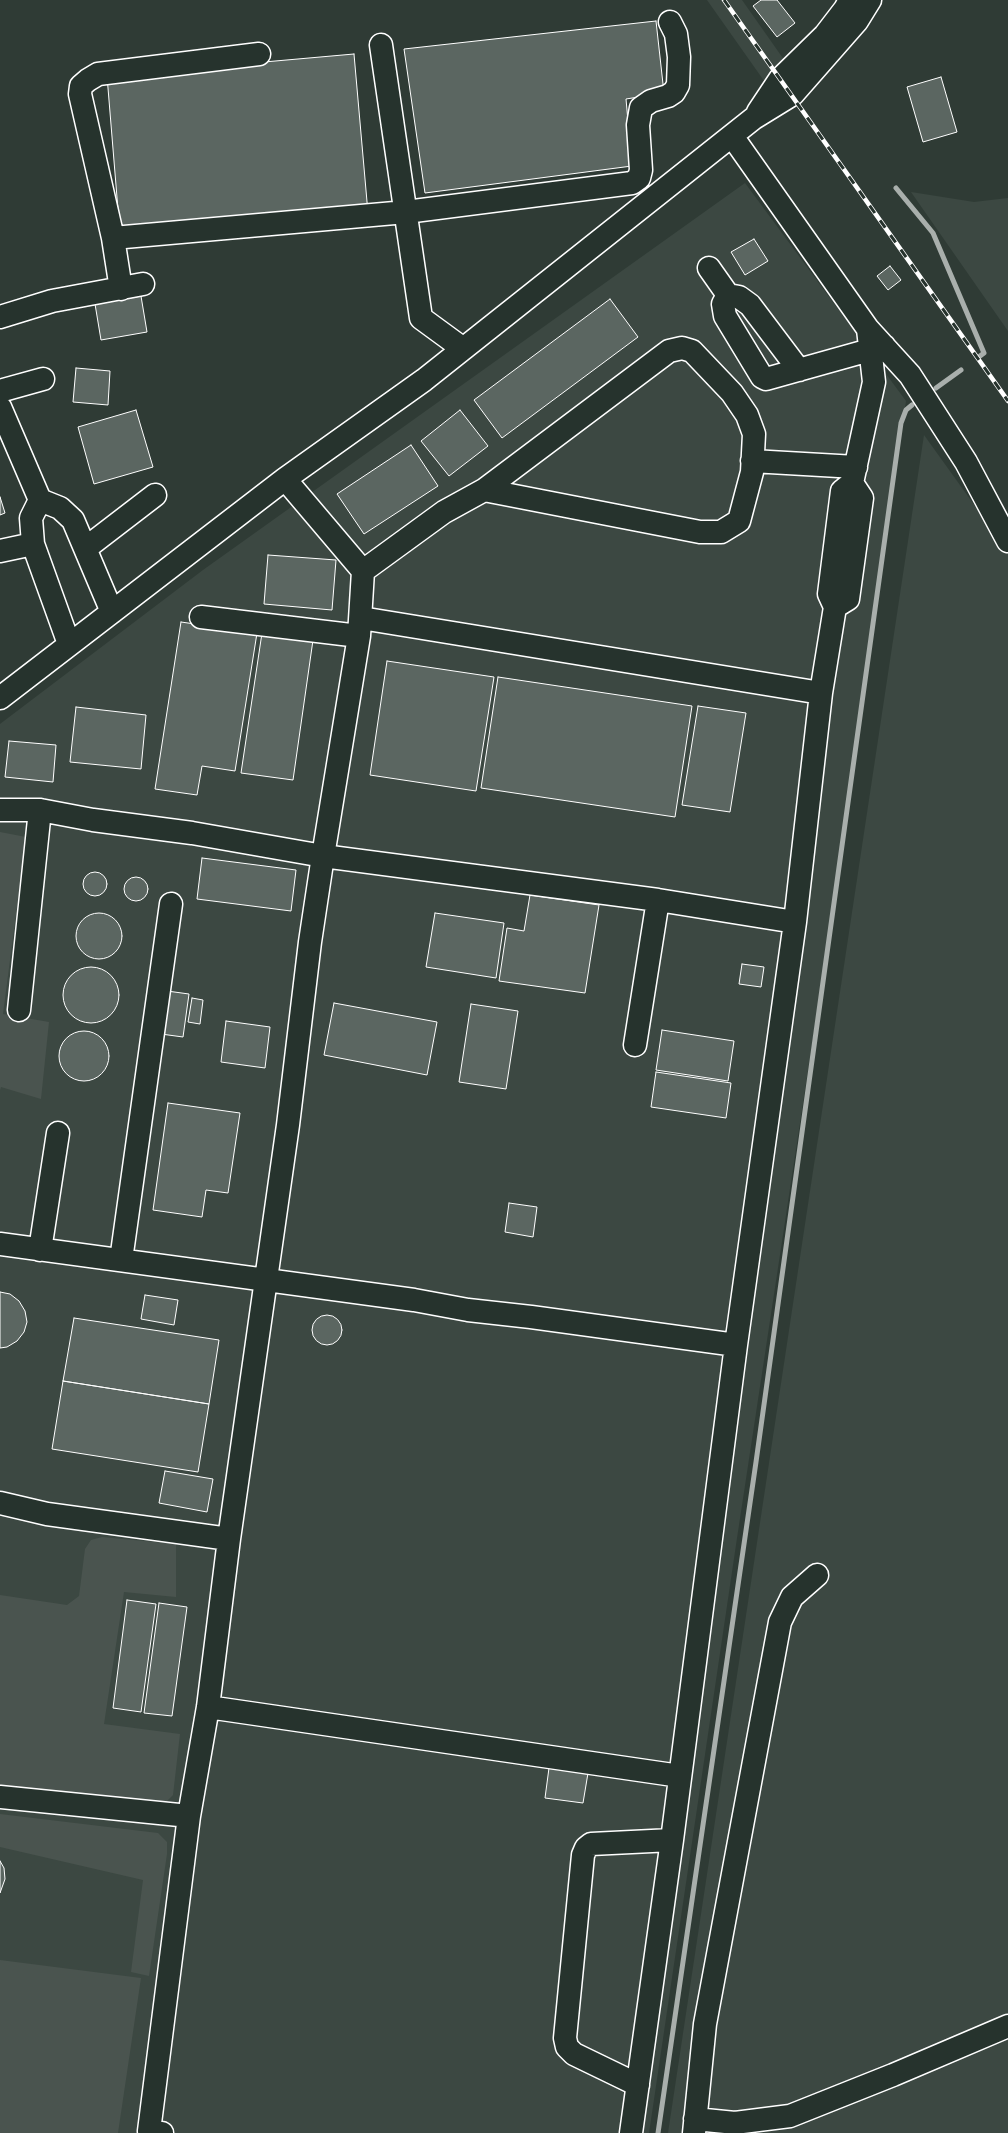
<!DOCTYPE html>
<style>
body{margin:0}
canvas{display:block;background:#2f3b35}
</style>
<canvas width="1008" height="2133"></canvas>
<script>
const context = document.querySelector('canvas').getContext('2d');
context.lineJoin = 'round';
function paint(path, color) {
  context.fillStyle = color;
  context.fill(path, 'evenodd');
}
function toPath(rows) {
  const path = new Path2D();
  for (const r of rows) {
    if (r.length === 3) {
      path.moveTo(r[0] + r[2], r[1]);
      path.arc(r[0], r[1], r[2], 0, 2 * Math.PI);
      continue;
    }
    path.moveTo(r[0], r[1]);
    for (let i = 2; i < r.length; i += 2) path.lineTo(r[i], r[i + 1]);
  }
  return path;
}
function strokePath(path, color, width, dash) {
  context.strokeStyle = color;
  context.lineWidth = width;
  context.lineCap = dash ? 'butt' : 'round';
  context.setLineDash(dash || []);
  context.stroke(path);
}
const built = toPath([
 [707,0,742,0,787,64,767,85],
 [745,183,906,401,828,938,737,1538,649,2133,0,2133,0,724,203,570],
 [911,192,974,202,1008,198,1008,331],
 [924,435,1008,552,1008,2133,668,2133]
]);
const green = toPath([
 [0,832,26,837,3,1014,49,1022,41,1099,1,1087,0,1090],
 [102,1537,176,1544,176,1597,124,1592,104,1724,180,1734,173,1795,165,1803,150,1807,0,1786,0,1595,67,1605,79,1596,85,1549,91,1540],
 [0,1814,158,1833,167,1842,167,1854,149,1976,131,1972,143,1880,0,1847],
 [0,1960,141,1978,118,2133,0,2133]
]);
const stream = toPath([
 [896,188,933,233,984,353,980,356],
 [936,388,961,370],
 [658,2133,756,1462,901,423,906,410,912,405]
]);
const building = toPath([
 [761,0,777,0,795,23,777,37,753,6,761,0],
 [656,21,664,93,626,99,632,166,425,193,404,49,656,21],
 [354,54,368,213,120,234,107,76,354,54],
 [941,77,957,132,923,142,907,87,941,77],
 [754,239,768,261,745,275,731,252,754,239],
 [890,266,901,280,888,290,877,276,890,266],
 [141,296,147,332,101,340,95,304,141,296],
 [610,299,638,337,502,438,474,400,610,299],
 [76,368,110,371,108,405,73,402,76,368],
 [136,410,153,467,94,484,78,427,136,410],
 [460,410,488,446,449,476,421,441,460,410],
 [411,445,438,486,364,534,337,494,411,445],
 [0,497,5,513,0,515,0,497],
 [268,555,336,560,332,610,264,604,268,555],
 [181,622,257,633,235,771,202,766,197,795,155,789,181,622],
 [262,633,313,640,293,780,241,773,262,633],
 [387,661,494,677,476,791,370,775,387,661],
 [498,677,692,706,675,817,481,788,498,677],
 [698,706,746,713,730,812,682,805,698,706],
 [76,707,146,715,141,769,70,762,76,707],
 [9,741,56,745,53,782,5,777,9,741],
 [202,858,296,870,291,911,197,899,202,858],
 [95,884,12],
 [136,889,12],
 [530,895,599,905,585,993,499,981,507,928,524,931,530,895],
 [99,936,23],
 [435,913,504,923,496,978,426,967,435,913],
 [742,964,764,967,761,987,739,984,742,964],
 [91,995,28],
 [167,991,189,994,183,1037,161,1034,167,991],
 [192,998,203,1000,200,1024,188,1022,192,998],
 [334,1003,437,1022,427,1075,324,1055,334,1003],
 [471,1004,518,1011,506,1089,459,1082,471,1004],
 [226,1021,270,1027,265,1068,221,1062,226,1021],
 [662,1030,734,1041,728,1081,656,1070,662,1030],
 [84,1056,25],
 [656,1072,731,1083,726,1118,651,1107,656,1072],
 [168,1103,240,1113,228,1193,206,1190,202,1217,153,1210,168,1103],
 [509,1203,537,1207,533,1237,505,1232,509,1203],
 [0,1292,10,1294,19,1301,25,1311,27,1322,24,1332,17,1341,7,1347,0,1348,0,1292],
 [145,1295,178,1300,174,1325,141,1319,145,1295],
 [327,1330,15],
 [74,1318,219,1340,209,1404,63,1381,74,1318],
 [63,1381,209,1404,198,1472,52,1449,63,1381],
 [165,1471,213,1479,207,1512,159,1503,165,1471],
 [127,1600,156,1604,141,1712,113,1708,127,1600],
 [159,1603,187,1607,172,1716,144,1713,159,1603],
 [549,1768,588,1773,583,1803,545,1798,549,1768],
 [0,1861,4,1868,5,1879,0,1893,0,1861]
]);
const minor = toPath([
 [381,45,421,318,462,348],
 [259,54,98,74,88,80,81,86,80,94,113,238,406,212,632,183,639,178,641,170,638,125,641,108,651,101,668,96,674,92,678,85,679,57,676,34,670,22],
 [758,112,780,79,825,35,845,9,850,0],
 [113,238,121,289],
 [709,268,728,295],
 [728,295,723,304,725,316,762,377,766,379,884,346],
 [728,295,739,297,750,305,799,370],
 [0,317,52,301,143,284],
 [868,329,910,375,966,462,1008,541],
 [0,391,43,379],
 [0,407,40,500,60,508,73,520,112,612],
 [752,461,856,467],
 [285,479,363,571],
 [484,490,700,532,721,532,739,521,752,472,754,434,747,415,732,393,692,351,682,348,669,351,484,490,444,512,363,571,359,636,323,856,658,900,795,922],
 [40,500,31,518,33,544,69,644],
 [86,548,155,495],
 [0,551,33,544],
 [835,607,848,599,862,498,852,483],
 [201,617,359,636],
 [361,618,821,693],
 [0,698,285,479,424,380,754,118,793,94,857,21,870,0],
 [0,810,40,810,93,820,192,833,323,856,310,942,288,1125,229,1539,208,1707,189,1816,149,2131,162,2133],
 [19,1010,40,810],
 [635,1045,658,900],
 [0,1244,414,1300,468,1310,531,1317,736,1345],
 [40,1250,58,1133],
 [121,1260,171,904],
 [0,1503,47,1514,229,1539],
 [208,1707,680,1776],
 [0,1797,189,1816],
 [638,2085,574,2054,567,2047,565,2038,583,1855,586,1848,591,1844,672,1840],
 [695,2119,735,2123,790,2116,893,2075,1008,2026],
 [631,2133,672,1840,736,1345,795,922,821,693,835,607,829,594,842,491,852,483,874,382,868,329,732,136],
 [694,2133,705,2024,780,1622,792,1597,817,1575]
]);
const rail = toPath([
 [724,0,1008,401]
]);
paint(built, '#3c4842');
paint(green, '#4a544f');
strokePath(stream, '#a9afac', 5);
paint(building, '#5b6661');
strokePath(building, '#fff', 1);
strokePath(minor, '#fff', 25);
strokePath(minor, '#26332d', 22);
strokePath(rail, '#fff', 4.5);
strokePath(rail, '#26332d', 3, [9]);
</script>
